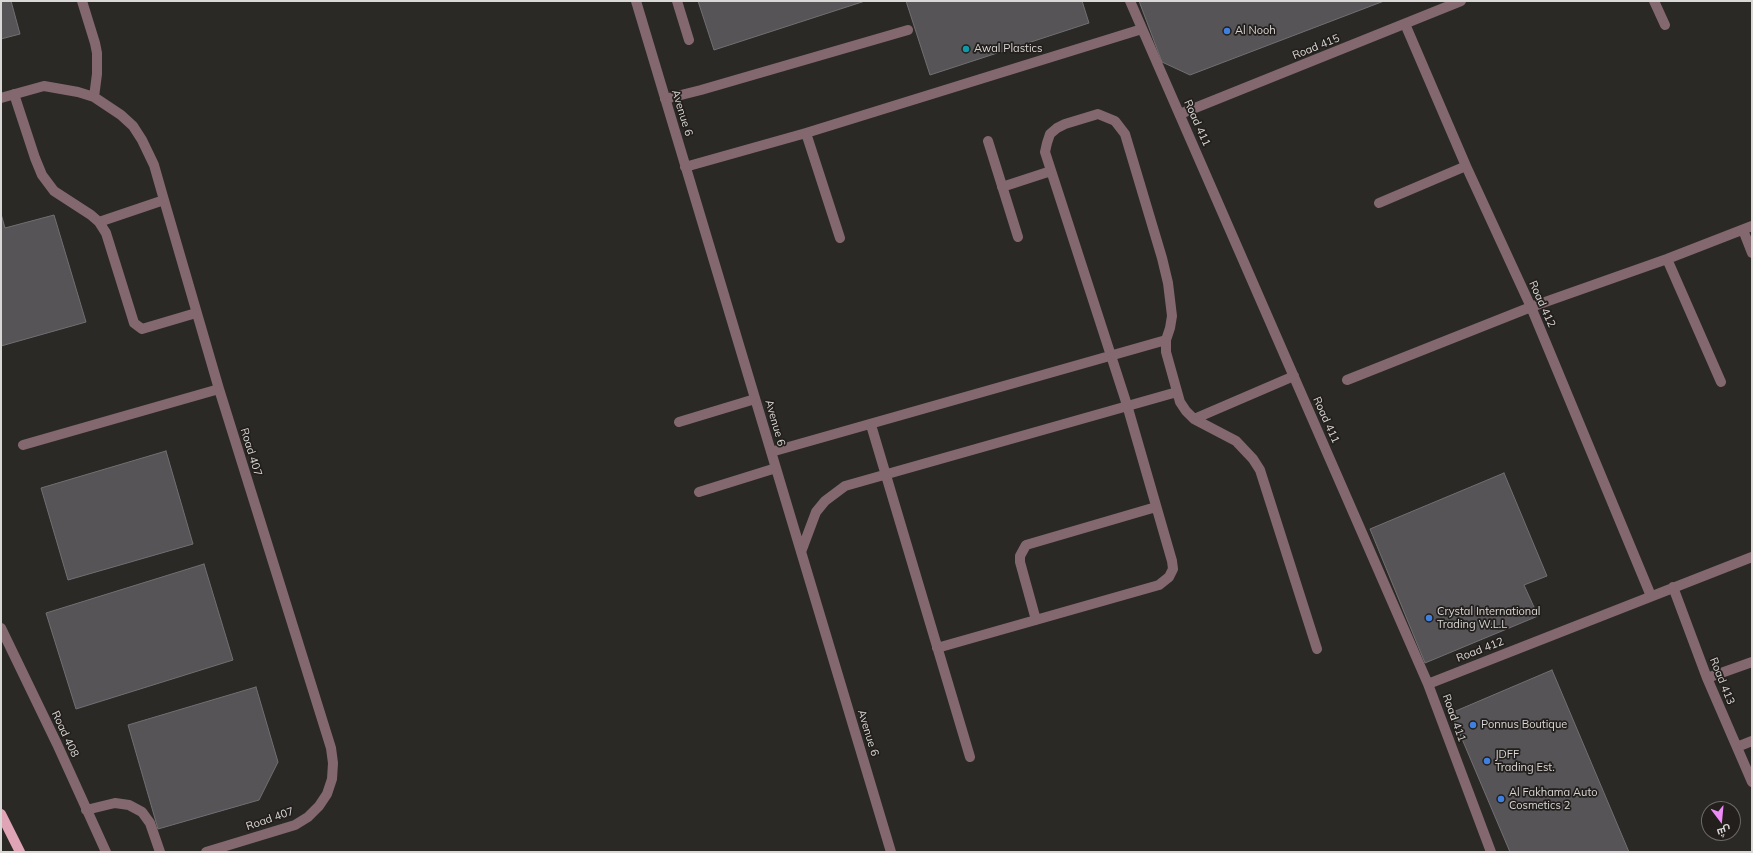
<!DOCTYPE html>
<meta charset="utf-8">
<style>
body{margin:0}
#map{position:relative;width:1753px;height:853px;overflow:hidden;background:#2b2926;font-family:Mulish,Cairo,sans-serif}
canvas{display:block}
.frame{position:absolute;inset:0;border:2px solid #dad8d6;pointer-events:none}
.north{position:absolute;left:1701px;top:801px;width:40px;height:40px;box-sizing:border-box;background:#221f1d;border:1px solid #6c6967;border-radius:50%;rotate:164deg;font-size:11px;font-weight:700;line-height:16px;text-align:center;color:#dad8d6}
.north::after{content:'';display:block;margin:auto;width:14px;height:18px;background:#ee8bf8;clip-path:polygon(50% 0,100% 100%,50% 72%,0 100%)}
</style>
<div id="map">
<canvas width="1753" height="853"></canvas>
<div class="frame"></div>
<div class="north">ش</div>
</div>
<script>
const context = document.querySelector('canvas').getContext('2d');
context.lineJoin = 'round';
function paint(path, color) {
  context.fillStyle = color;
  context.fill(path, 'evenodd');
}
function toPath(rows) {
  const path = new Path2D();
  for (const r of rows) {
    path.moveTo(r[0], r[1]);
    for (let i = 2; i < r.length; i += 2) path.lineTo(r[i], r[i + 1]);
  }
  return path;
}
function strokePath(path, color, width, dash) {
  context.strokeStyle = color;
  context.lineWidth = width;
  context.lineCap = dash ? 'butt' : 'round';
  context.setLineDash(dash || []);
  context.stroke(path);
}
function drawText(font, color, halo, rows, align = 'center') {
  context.font = font + ' Mulish,sans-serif';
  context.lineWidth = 3.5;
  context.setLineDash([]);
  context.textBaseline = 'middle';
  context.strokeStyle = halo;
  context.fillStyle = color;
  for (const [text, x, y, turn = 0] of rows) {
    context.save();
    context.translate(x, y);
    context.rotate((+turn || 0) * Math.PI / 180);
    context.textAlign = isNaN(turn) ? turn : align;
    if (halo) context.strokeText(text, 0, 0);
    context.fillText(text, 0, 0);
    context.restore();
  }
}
const building = toPath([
 [1,1,11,1,20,34,1,39,1,1],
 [698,1,865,1,714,50,698,1],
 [906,1,1082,1,1089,23,930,75,906,1],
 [1139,1,1384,1,1190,75,1162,62,1139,1],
 [1,214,5,228,54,215,86,322,1,346,1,214],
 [166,451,193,544,68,580,41,488,166,451],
 [1504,473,1547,576,1524,585,1538,616,1425,663,1370,529,1504,473],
 [204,564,233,660,76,709,46,613,204,564],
 [1552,670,1629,852,1510,852,1451,713,1552,670],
 [256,687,278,762,259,800,158,829,128,725,256,687]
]);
const minor = toPath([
 [82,1,95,43,97,53,97,74,94,97],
 [636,1,891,852],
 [677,1,689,40],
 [1130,1,1428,684,1491,852],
 [1654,1,1665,25],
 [1405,24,1466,166,1531,307,1651,596],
 [14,94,35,158,42,175,54,191,91,215,99,222,106,233,134,323,142,329,196,313],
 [1,98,44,86,78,92,94,97,121,115,133,126,142,140,154,165,164,200,219,389,331,748,333,763,332,779,327,794,319,806,308,817,295,825,206,852],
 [665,99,701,90,908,30],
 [1180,114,1461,1],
 [806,133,840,238],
 [988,141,1018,237],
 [685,167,806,133,1142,29],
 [1002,187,1051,171],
 [1379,203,1466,166],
 [99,222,164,200],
 [1743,230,1752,253],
 [1667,259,1721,382],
 [1347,380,1531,307,1667,259,1752,226],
 [1194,419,1294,376],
 [679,422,755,399],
 [871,425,970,757],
 [23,445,219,389],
 [771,452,1166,340],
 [699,492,776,468],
 [801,552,816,512,825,501,845,486,1177,392],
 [1673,587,1707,678,1752,782],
 [1036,620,1020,562,1020,556,1026,545,1156,507],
 [1,628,57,744,106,852],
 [937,648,1159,585,1169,577,1173,569,1172,561,1127,405,1045,152,1047,143,1050,134,1057,128,1065,124,1098,114,1115,121,1125,134,1162,258,1168,283,1172,316,1170,328,1166,340,1166,352,1180,402,1186,411,1194,419,1236,441,1253,459,1260,470,1317,649],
 [1707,678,1752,662],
 [1428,684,1752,557],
 [1737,747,1752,741],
 [86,810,115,803,129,805,142,812,150,823,160,852]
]);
const major = toPath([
 [1,814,20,852]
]);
const markers = [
 [1227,31,4,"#3f7fe0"],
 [966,49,4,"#0f9aa8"],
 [1429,618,4,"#3f7fe0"],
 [1473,725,4,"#3f7fe0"],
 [1487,761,4,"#3f7fe0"],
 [1501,799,4,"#3f7fe0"]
];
const poiNames = [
 ["Al Nooh",1235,31],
 ["Awal Plastics",974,49],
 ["Crystal International",1437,612],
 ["Trading W.L.L",1437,625],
 ["Ponnus Boutique",1481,725],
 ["JDFF",1495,755],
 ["Trading Est.",1495,768],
 ["Al Fakhama Auto",1509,793],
 ["Cosmetics 2",1509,806]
];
const streetNames = [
 ["Road 415",1316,47,-22],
 ["Avenue 6",682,113,73],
 ["Road 411",1197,123,66],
 ["Road 412",1542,304,66],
 ["Road 411",1326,420,66],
 ["Avenue 6",775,423,74],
 ["Road 407",251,452,73],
 ["Road 412",1480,650,-21],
 ["Road 413",1722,681,68],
 ["Road 411",1454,718,70],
 ["Avenue 6",868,733,73],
 ["Road 408",65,734,65],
 ["Road 407",270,819,-19]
];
paint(building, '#565457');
strokePath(building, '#726f73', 1);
strokePath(minor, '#846870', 10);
strokePath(major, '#dfa5b6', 10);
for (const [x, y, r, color] of markers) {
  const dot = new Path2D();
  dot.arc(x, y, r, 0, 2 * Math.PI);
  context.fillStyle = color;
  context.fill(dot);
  strokePath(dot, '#221f1d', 1.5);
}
drawText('11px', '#dad8d6', '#221f1d', poiNames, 'left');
drawText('11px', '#dad8d6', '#221f1d', streetNames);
</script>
